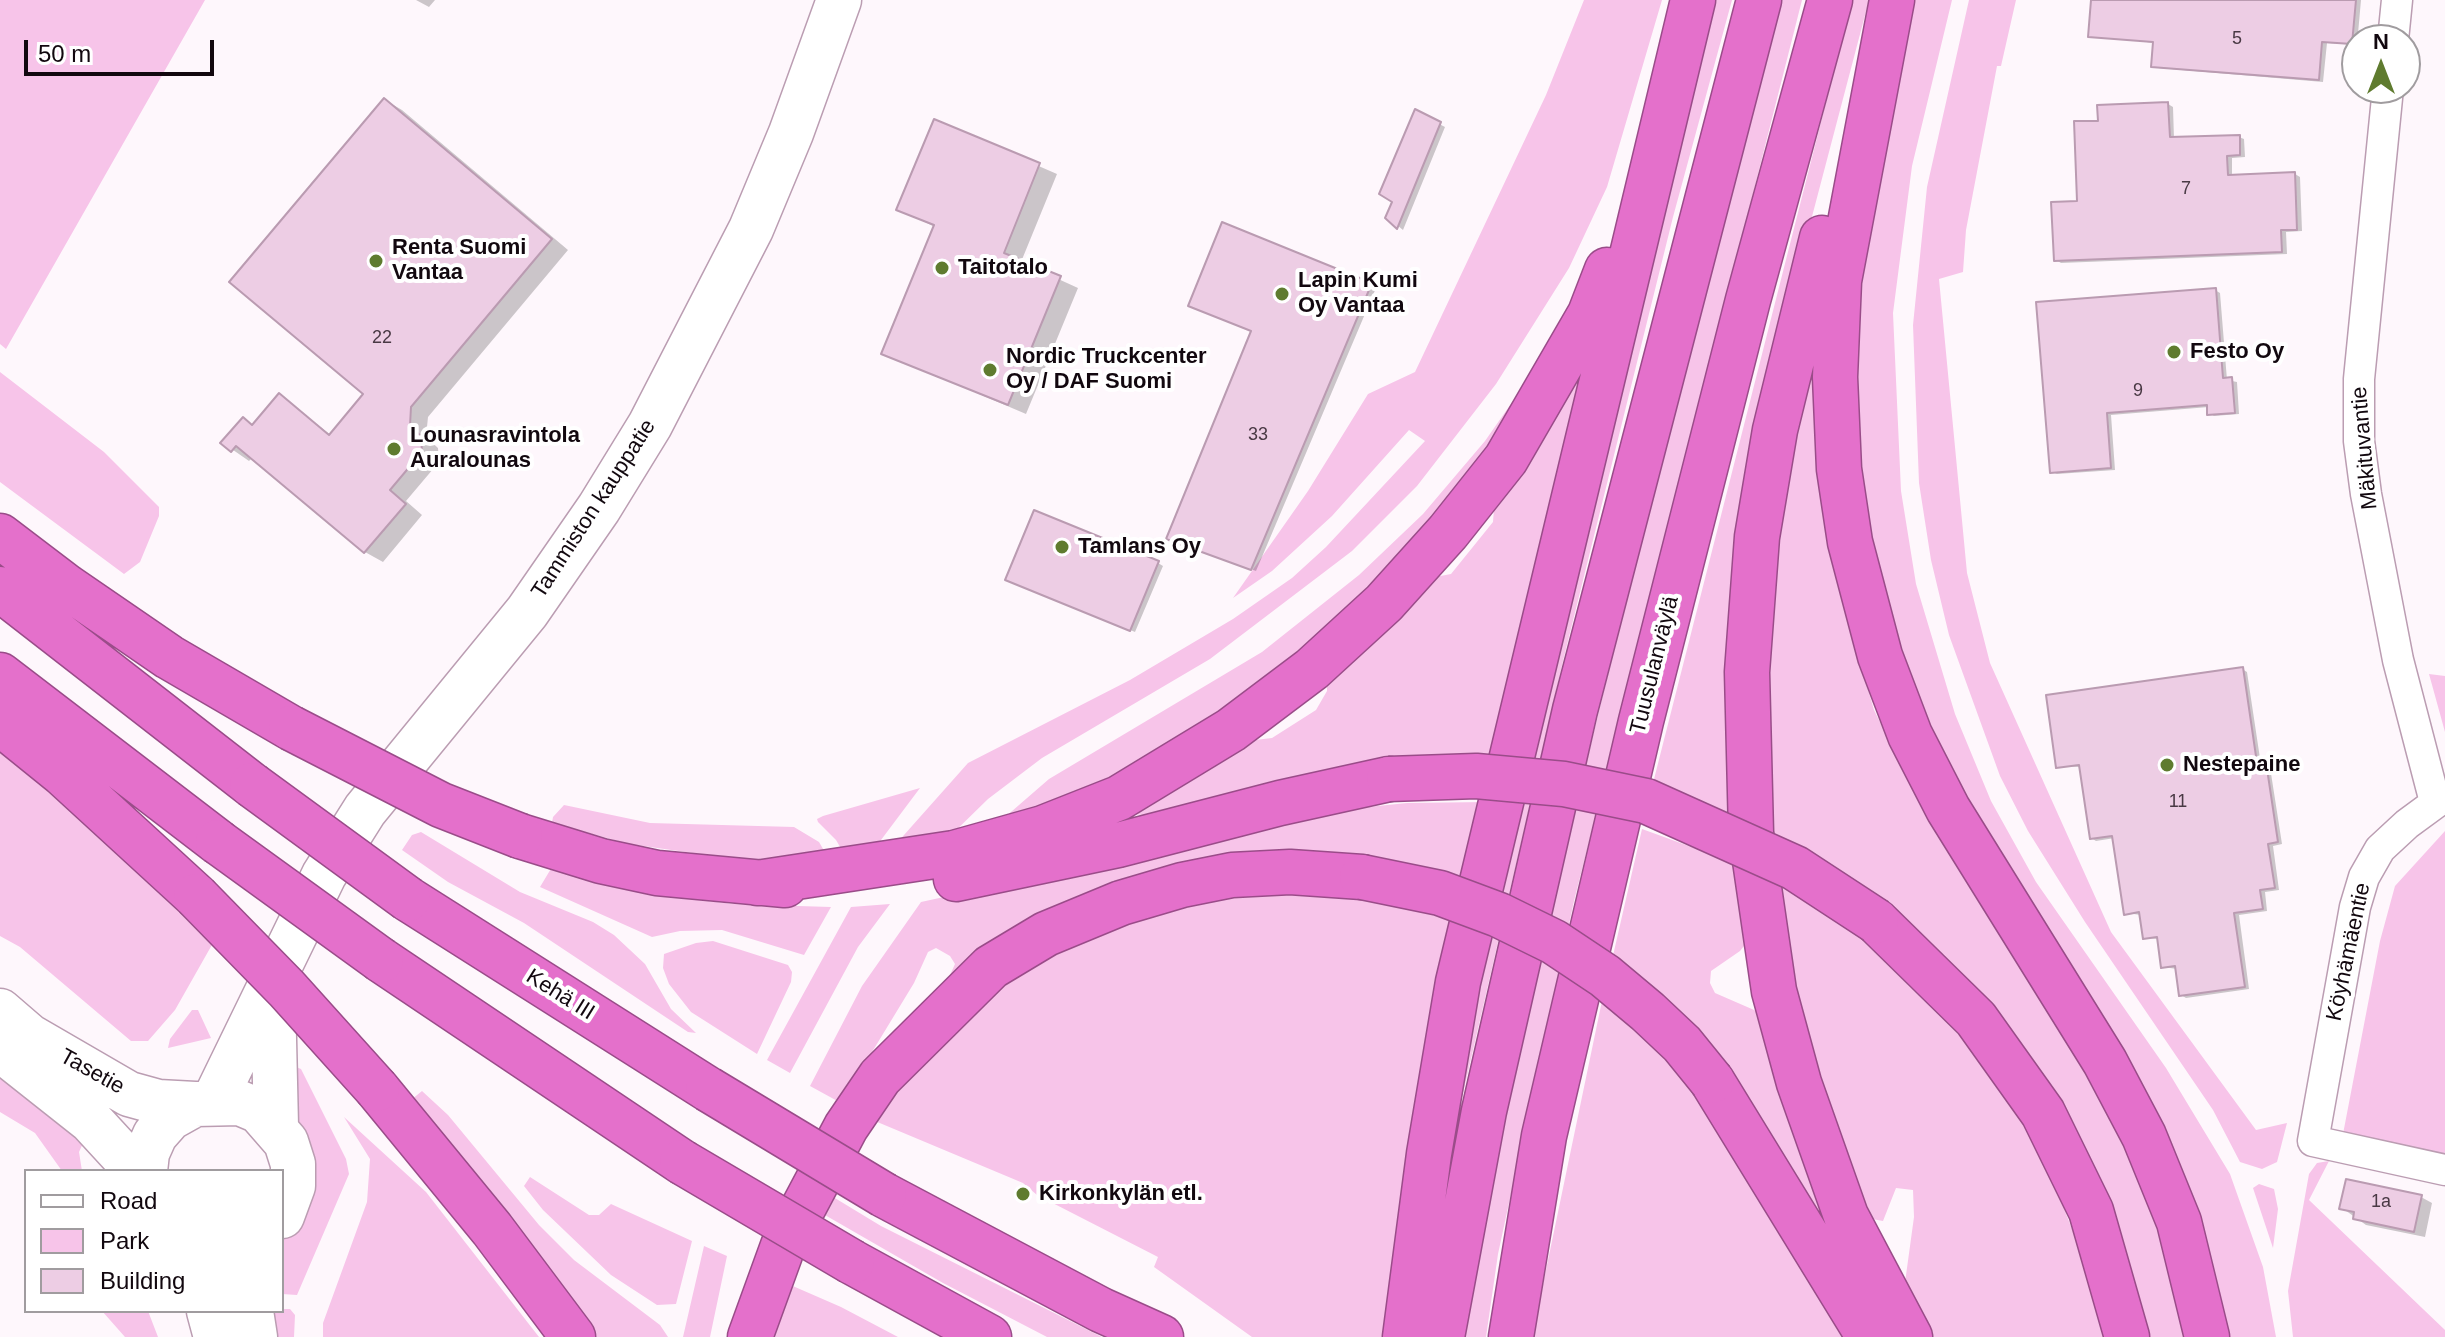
<!DOCTYPE html>
<meta charset="utf-8">
<style>
body{margin:0}
#map{position:relative;width:2445px;height:1337px;overflow:hidden;background:#fef7fc;font-family:Helvetica,sans-serif}
canvas{display:block}
.legend{position:absolute;left:24px;top:1169px;width:260px;height:144px;box-sizing:border-box;background:#fff;border:2px solid #a09c9f;margin:0;padding:10px 14px;list-style:none;font-size:24px;color:#12080f}
.legend li{display:flex;align-items:center;gap:16px;height:40px}
.legend b{width:40px;border:2px solid #a09c9f}
.north{position:absolute;left:2341px;top:24px;width:80px;height:80px;box-sizing:border-box;background:#fff;border:2px solid #a09c9f;border-radius:50%;rotate:0deg;font-size:22px;font-weight:700;line-height:32px;text-align:center;color:#12080f}
.north::after{content:'';display:block;margin:auto;width:28px;height:36px;background:#5f7b2f;clip-path:polygon(50% 0,100% 100%,50% 72%,0 100%)}
.scale{position:absolute;left:24px;top:40px;width:190px;height:36px;box-sizing:border-box;border:4px solid #12080f;border-top:0;padding-left:10px;font-size:24px;line-height:28px;white-space:nowrap;color:#12080f;-webkit-text-stroke:6px #fff;paint-order:stroke}
</style>
<div id="map">
<canvas width="2445" height="1337"></canvas>
<ul class="legend">
<li><b style="height:10px;background:#fff"></b>Road</li>
<li><b style="height:22px;background:#f7c4e9"></b>Park</li>
<li><b style="height:22px;background:#edcde4"></b>Building</li>
</ul>
<div class="north">N</div>
<div class="scale">50 m</div>
</div>
<script>
const context = document.querySelector('canvas').getContext('2d');
context.lineJoin = 'round';
function paint(path, color) {
  context.fillStyle = color;
  context.fill(path, 'evenodd');
}
function toPath(rows) {
  const path = new Path2D();
  for (const r of rows) {
    path.moveTo(r[0], r[1]);
    for (let i = 2; i < r.length; i += 2) path.lineTo(r[i], r[i + 1]);
  }
  return path;
}
function strokePath(path, color, width, dash) {
  context.strokeStyle = color;
  context.lineWidth = width;
  context.lineCap = dash ? 'butt' : 'round';
  context.setLineDash(dash || []);
  context.stroke(path);
}
function drawText(font, color, halo, rows, align = 'center') {
  context.font = font + ' Helvetica,sans-serif';
  context.lineWidth = 8;
  context.setLineDash([]);
  context.textBaseline = 'middle';
  context.strokeStyle = halo;
  context.fillStyle = color;
  for (const [text, x, y, turn = 0] of rows) {
    context.save();
    context.translate(x, y);
    context.rotate((+turn || 0) * Math.PI / 180);
    context.textAlign = isNaN(turn) ? turn : align;
    if (halo) context.strokeText(text, 0, 0);
    context.fillText(text, 0, 0);
    context.restore();
  }
}
const green = toPath([
 [0,0,205,0,6,349,0,344],
 [1584,0,1662,0,1607,187,1569,268,1496,384,1417,486,1352,551,1210,659,1042,758,988,799,941,845,888,853,968,763,1130,680,1233,619,1292,578,1326,547,1425,441,1409,430,1332,516,1272,571,1233,598,1308,491,1368,394,1415,372,1546,95],
 [1714,0,1732,0,1673,217,1563,661,1446,1167,1439,1148],
 [1781,0,1802,0,1574,901,1498,1254,1486,1337,1462,1337,1524,1024,1561,867,1654,486],
 [1852,0,1869,0,1799,266,1737,817,1652,787],
 [1912,0,1952,0,1912,166,1893,313,1901,491,1916,584,1955,714,1991,801,2036,882,2166,1068,2230,1174,2263,1267,2276,1337,2228,1337,2219,1288,2171,1148,1924,739,1854,480,1855,287],
 [1969,0,2016,0,2001,66,1997,66,1966,230,1963,272,1939,279,1967,573,1990,663,2111,932,2256,1130,2287,1123,2277,1162,2262,1169,2240,1162,2213,1110,2085,922,2028,831,2000,776,1949,635,1931,560,1919,483,1913,325,1927,187],
 [1610,295,1495,761,1269,782,1156,816,1132,814,1238,742,1272,738,1316,710,1327,691,1327,673,1430,578,1451,574,1493,522,1495,496],
 [1811,344,1848,621,1874,710,1923,809,2092,1073,2168,1240,2191,1337,2147,1337,2142,1308,2111,1213,2013,1033,1964,976,1933,946,1764,831,1767,609],
 [1538,365,1508,430,1350,617,1175,754,989,831,1049,779,1262,652,1359,575,1423,514,1485,441],
 [0,372,104,452,159,507,159,516,140,562,124,574,0,482],
 [2429,674,2445,676,2445,732],
 [0,748,107,840,213,943,175,1010,148,1041,131,1041,20,947,0,936],
 [920,788,869,856,846,857,836,840,818,822,817,819,823,816],
 [1487,802,1466,886,1278,859,946,984,955,964,950,956,936,948,928,952,914,983,841,1103,810,1086,862,986,921,902,1348,809,1407,803],
 [564,805,650,823,794,827,819,842,829,859,735,859,629,844,552,823,553,817],
 [1642,829,1741,865,1751,937,1740,951,1711,971,1710,983,1715,993,1761,1013,1879,1312,1612,960],
 [2445,831,2445,1157,2343,1134,2380,941,2395,886],
 [421,832,520,892,593,922,614,935,645,964,671,1009,696,1033,688,1032,524,923,448,882,402,850,412,835],
 [552,867,676,897,733,904,831,907,804,955,722,930,680,931,652,937,540,887],
 [1770,881,1810,902,1855,933,1978,1054,2029,1134,2060,1198,2085,1263,2104,1337,1925,1337,1903,1297,1914,1217,1913,1190,1896,1188,1883,1221,1867,1218,1823,1109],
 [1332,889,1460,916,1393,1337,1252,1337,1154,1267,1158,1257,1037,1195,1023,1183,863,1116,971,999,1099,926,1229,892],
 [890,904,858,947,790,1073,767,1060,851,907],
 [713,941,788,965,792,972,791,982,757,1054,691,1012,669,984,663,968,664,954,696,943],
 [1603,996,1683,1071,1848,1337,1532,1337],
 [192,1010,198,1010,211,1038,168,1048,170,1039],
 [291,1065,301,1069,346,1159,349,1174,297,1295,282,1294,282,1240,302,1210,285,1095],
 [0,1070,84,1141,79,1152,82,1171,62,1171,35,1133,0,1112],
 [422,1091,448,1115,539,1225,574,1260,660,1325,668,1337,592,1337,411,1100],
 [344,1117,426,1192,539,1337,323,1337,323,1323,367,1202,370,1159],
 [2329,1161,2309,1200,2445,1330,2445,1337,2293,1337,2288,1291,2309,1174,2317,1163],
 [530,1177,589,1215,599,1215,611,1204,692,1241,676,1304,657,1305,611,1275,543,1210,524,1186],
 [2259,1184,2274,1189,2278,1209,2273,1248,2253,1188],
 [820,1189,881,1226,1102,1337,1047,1337,943,1283,811,1207],
 [704,1246,727,1256,710,1337,683,1337],
 [779,1280,841,1307,898,1337,761,1337],
 [282,1309,290,1309,295,1315,294,1337,269,1337,266,1311],
 [102,1311,148,1311,158,1337,125,1337]
]);
const shadow = toPath([
 [416,0,435,0,429,7],
 [2093,0,2361,0,2357,45,2327,43,2323,82,2158,68,2153,66,2154,43,2091,35],
 [385,100,402,110,568,250,428,417,426,437,438,448,439,462,406,501,422,515,383,562,365,552,253,457,249,461,223,443,243,419,254,426,279,396,331,435,366,394],
 [2168,104,2173,107,2174,139,2239,137,2244,139,2245,157,2232,158,2232,177,2295,174,2300,177,2302,231,2286,232,2287,254,2061,263,2056,260,2079,203,2100,122],
 [1416,112,1445,127,1403,230,1387,217],
 [935,121,1057,174,1021,262,1078,288,1026,414,883,353,935,227,899,209],
 [1371,285,1376,288,1256,571,1173,541],
 [2215,290,2220,293,2227,380,2237,382,2239,414,2214,416,2209,413,2209,407,2111,415,2115,470,2057,474,2052,472],
 [1158,563,1163,566,1135,632,1013,582],
 [2242,669,2247,672,2261,765,2270,767,2282,844,2273,846,2279,890,2265,892,2267,911,2239,915,2249,989,2186,998,2181,995,2177,969,2163,967,2159,939,2144,938,2141,915,2126,913,2115,838,2096,841,2091,838,2081,767,2058,766],
 [2421,1197,2432,1203,2425,1237,2366,1225,2342,1208]
]);
const building = toPath([
 [2091,0,2356,0,2352,44,2322,42,2319,80,2151,67,2153,42,2088,37,2091,0],
 [384,98,552,239,411,407,410,426,421,436,422,452,390,490,406,504,364,553,236,446,231,452,220,443,243,417,252,425,279,393,329,435,363,394,229,282,384,98],
 [2168,102,2170,137,2240,135,2240,155,2227,156,2228,175,2295,172,2297,230,2281,230,2282,252,2054,261,2051,202,2077,201,2074,121,2098,121,2097,105,2168,102],
 [1415,109,1441,122,1397,229,1385,218,1392,202,1379,194,1415,109],
 [934,119,1040,163,1004,253,1061,276,1008,405,881,354,934,225,896,210,934,119],
 [1222,222,1372,283,1251,570,1166,539,1251,331,1188,306,1222,222],
 [2216,288,2223,378,2232,377,2235,413,2207,415,2207,405,2107,413,2111,468,2050,473,2036,302,2216,288],
 [1034,510,1159,561,1130,631,1005,580,1034,510],
 [2243,667,2257,763,2266,762,2278,842,2268,844,2275,888,2260,890,2263,909,2234,913,2245,987,2179,996,2175,966,2161,968,2157,937,2143,939,2139,912,2124,915,2112,836,2090,839,2079,765,2056,768,2046,695,2243,667],
 [2346,1179,2422,1195,2414,1232,2353,1219,2354,1212,2339,1209,2346,1179]
]);
const street = toPath([
 [2393,40,2397,0],
 [2388,88,2359,379,2359,441,2366,494,2398,660,2435,802],
 [2445,796,2407,824,2380,849,2364,877,2355,907,2313,1141,2445,1170]
]);
const secondary = toPath([
 [273,996,276,1126],
 [0,1011,29,1036,129,1094,158,1102,195,1104],
 [0,1049,91,1121,137,1171],
 [214,1101,324,875,365,810,527,612,599,508,650,425,751,229,791,133,839,0],
 [145,1171,147,1153,155,1135,170,1118,195,1104,240,1103,259,1111,286,1142,293,1164,293,1186,282,1216],
 [209,1311,216,1337],
 [251,1311,255,1337]
]);
const highway = toPath([
 [1892,0,1839,281,1835,377,1839,469,1850,542,1880,656,1910,735,1948,809,2105,1062,2144,1136,2179,1222,2207,1337],
 [1822,238,1775,430,1757,537,1747,672,1751,833,1774,991,1799,1083,1846,1216,1910,1337],
 [0,536,67,587,169,657,291,728],
 [0,589,252,785],
 [0,675,218,842],
 [0,723,63,774,196,896],
 [520,836,601,861,657,873,785,885],
 [956,879,1118,845,1280,803,1389,779],
 [757,883,954,853,1043,828,1119,798,1231,730,1312,669,1384,603,1448,532,1506,459,1590,314,1607,270],
 [408,899,708,1089],
 [1876,921,1976,1019,2043,1113,2091,1211,2127,1337],
 [381,960,682,1162],
 [1712,1081,1869,1337],
 [377,1089,492,1229,573,1337],
 [884,1195,1101,1310,1161,1337],
 [852,1262,989,1337],
 [750,1337,783,1246,846,1127,880,1077,991,967,1046,934,1121,903,1182,885,1232,875,1290,872,1362,877],
 [1405,1337,1429,1154,1458,982,1693,0],
 [1442,1337,1484,1111,1575,710,1759,0],
 [1511,1337,1544,1136,1641,721,1748,300,1830,0]
]);
const highwayBridge = toPath([
 [291,728,441,805,520,836],
 [1389,779,1476,776,1564,784,1646,801,1795,868,1876,921],
 [252,785,408,899],
 [218,842,381,960],
 [1362,877,1440,893,1499,915,1554,942,1605,976,1648,1012,1682,1044,1712,1081],
 [196,896,287,989,377,1089],
 [708,1089,884,1195],
 [682,1162,852,1262]
]);
const markers = [
 [376,261,8,"#5f7b2f"],
 [942,268,8,"#5f7b2f"],
 [1282,294,8,"#5f7b2f"],
 [2174,352,8,"#5f7b2f"],
 [990,370,8,"#5f7b2f"],
 [394,449,8,"#5f7b2f"],
 [1062,547,8,"#5f7b2f"],
 [2167,765,8,"#5f7b2f"],
 [1023,1194,8,"#5f7b2f"]
];
const numberNames = [
 ["5",2237,39],
 ["7",2186,189],
 ["22",382,338],
 ["9",2138,391],
 ["33",1258,435],
 ["11",2178,802],
 ["1a",2381,1202]
];
const poiNames = [
 ["Renta Suomi",392,248],
 ["Vantaa",392,273],
 ["Taitotalo",958,268],
 ["Lapin Kumi",1298,281],
 ["Oy Vantaa",1298,306],
 ["Festo Oy",2190,352],
 ["Nordic Truckcenter",1006,357],
 ["Oy / DAF Suomi",1006,382],
 ["Lounasravintola",410,436],
 ["Auralounas",410,461],
 ["Tamlans Oy",1078,547],
 ["Nestepaine",2183,765],
 ["Kirkonkylän etl.",1039,1194]
];
const streetNames = [
 ["Mäkituvantie",2365,448,-95],
 ["Tammiston kauppatie",594,509,-57],
 ["Tuusulanväylä",1655,665,-76],
 ["Köyhämäentie",2349,952,-78],
 ["Kehä III",560,995,32],
 ["Tasetie",92,1072,29]
];
paint(green, '#f7c4e9');
paint(shadow, '#0003');
paint(building, '#edcde4');
strokePath(building, '#ba9bb1', 2);
strokePath(street, '#bb9db2', 33);
strokePath(secondary, '#bb9db2', 47);
strokePath(highway, '#9a4c89', 47);
strokePath(street, '#fff', 30);
strokePath(secondary, '#fff', 44);
strokePath(highway, '#e470cb', 44);
strokePath(highwayBridge, '#9a4c89', 47, []);
strokePath(highwayBridge, '#e470cb', 44);
for (const [x, y, r, color] of markers) {
  const dot = new Path2D();
  dot.arc(x, y, r, 0, 2 * Math.PI);
  context.fillStyle = color;
  context.fill(dot);
  strokePath(dot, '#fff', 3);
}
drawText('18px', '#493944', null, numberNames);
drawText('bold 22px', '#12080f', '#fff', poiNames, 'left');
drawText('22px', '#12080f', '#fff', streetNames);
</script>
